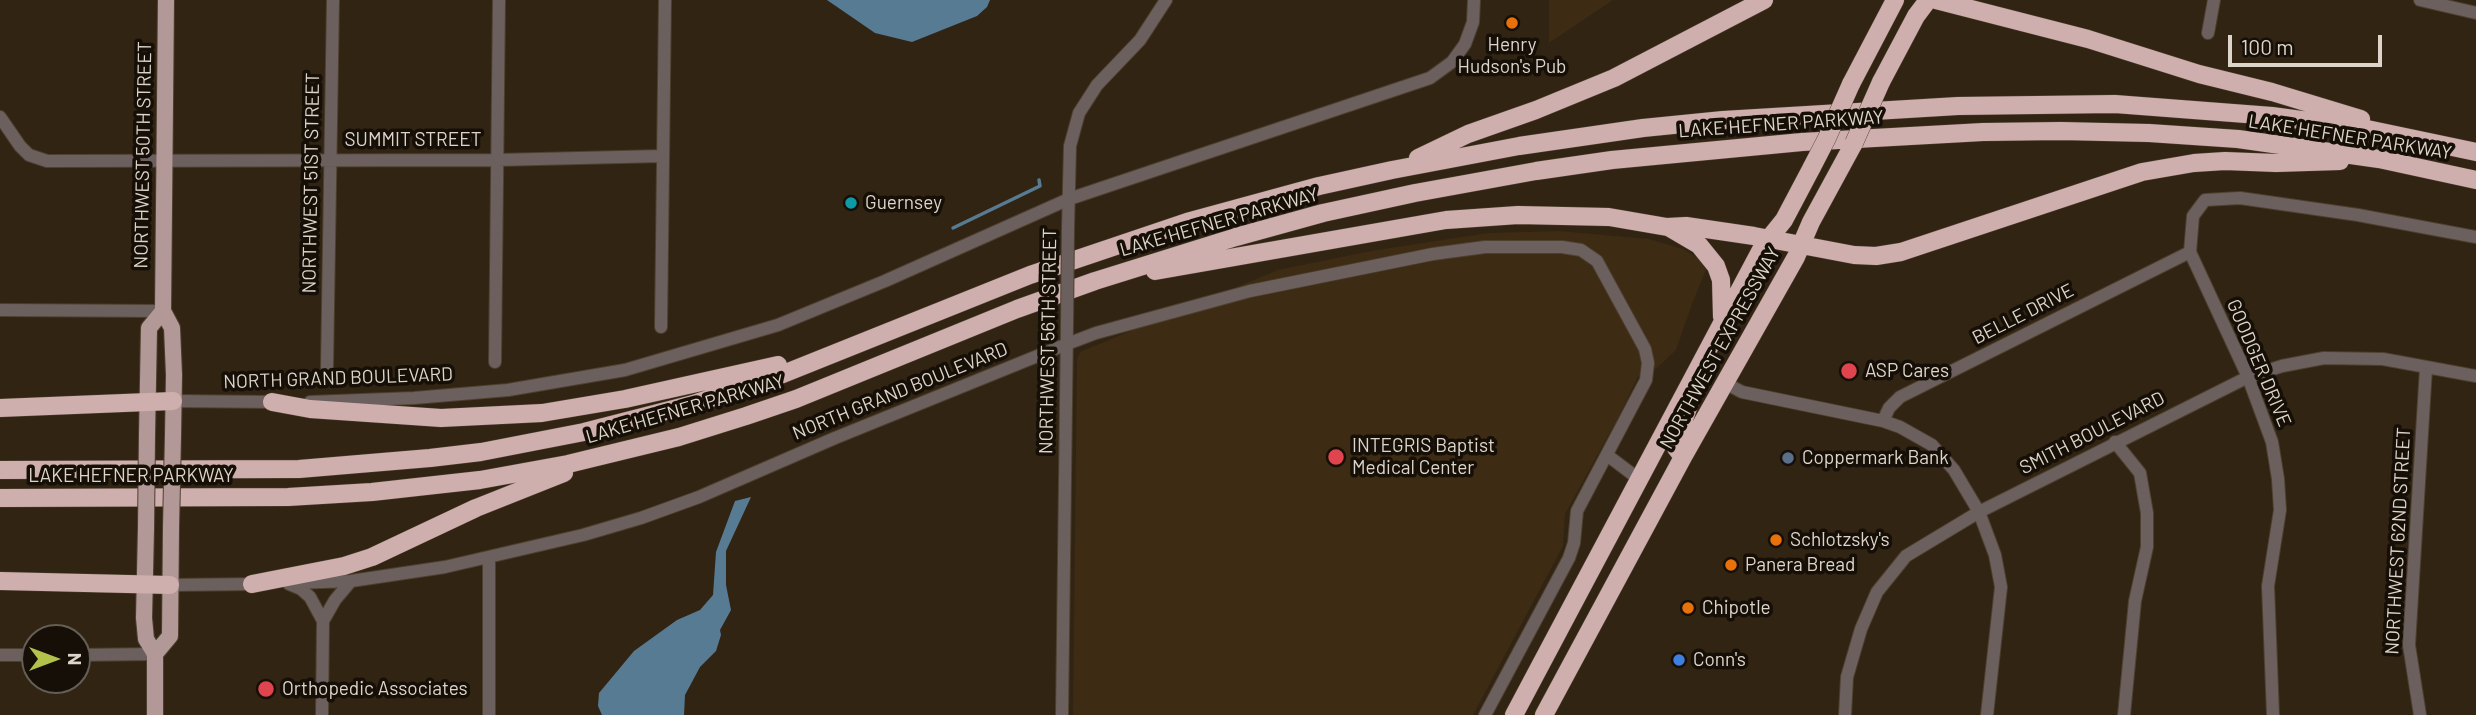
<!DOCTYPE html>
<style>
body{margin:0}
#map{position:relative;width:2476px;height:715px;overflow:hidden;background:#322413;font-family:Barlow,sans-serif}
canvas{display:block}
.north{position:absolute;left:21px;top:624px;width:70px;height:70px;box-sizing:border-box;background:#150f07;border:2px solid #655e55;border-radius:50%;rotate:90deg;font-size:19px;font-weight:700;line-height:28px;text-align:center;color:#ded5ca}
.north::after{content:'';display:block;margin:auto;width:24px;height:32px;background:#b3c24b;clip-path:polygon(50% 0,100% 100%,50% 72%,0 100%)}
.scale{position:absolute;left:2228px;top:35px;width:154px;height:32px;box-sizing:border-box;border:4px solid #ded5ca;border-top:0;padding-left:9px;font-size:21px;line-height:24px;white-space:nowrap;color:#ded5ca;-webkit-text-stroke:5px #150f07;paint-order:stroke}
</style>
<div id="map">
<canvas width="2476" height="715"></canvas>
<div class="north">N</div>
<div class="scale">100 m</div>
</div>
<script>
const context = document.querySelector('canvas').getContext('2d');
context.lineJoin = 'round';
function paint(path, color) {
  context.fillStyle = color;
  context.fill(path, 'evenodd');
}
function toPath(rows) {
  const path = new Path2D();
  for (const r of rows) {
    path.moveTo(r[0], r[1]);
    for (let i = 2; i < r.length; i += 2) path.lineTo(r[i], r[i + 1]);
  }
  return path;
}
function strokePath(path, color, width, dash) {
  context.strokeStyle = color;
  context.lineWidth = width;
  context.lineCap = dash ? 'butt' : 'round';
  context.setLineDash(dash || []);
  context.stroke(path);
}
function drawText(font, color, halo, rows, align = 'center') {
  context.font = font + ' Barlow,sans-serif';
  context.lineWidth = 7;
  context.setLineDash([]);
  context.textBaseline = 'middle';
  context.strokeStyle = halo;
  context.fillStyle = color;
  for (const [text, x, y, turn = 0] of rows) {
    context.save();
    context.translate(x, y);
    context.rotate((+turn || 0) * Math.PI / 180);
    context.textAlign = isNaN(turn) ? turn : align;
    if (halo) context.strokeText(text, 0, 0);
    context.fillText(text, 0, 0);
    context.restore();
  }
}
const built = toPath([
 [1549,0,1613,0,1549,43],
 [1559,231,1649,239,1683,249,1699,259,1706,270,1692,304,1676,350,1658,367,1638,376,1620,414,1565,514,1563,546,1473,715,1073,715,1077,360,1080,352,1278,270,1371,251,1488,233]
]);
const water = toPath([
 [827,0,990,0,987,7,977,16,912,42,875,33],
 [751,497,726,551,726,585,731,610,720,630,721,635,716,651,700,667,685,695,684,715,602,715,598,706,599,693,634,651,677,620,700,610,713,595,716,552,735,501]
]);
const stream = toPath([
 [953,228,1040,186,1039,180]
]);
const minor = toPath([
 [2420,0,2476,13],
 [2208,33,2214,0],
 [0,117,20,146,29,155,47,161,497,160,662,156],
 [1068,228,1070,146,1079,113,1097,85,1140,40,1166,0],
 [0,310,163,311],
 [661,327,665,0],
 [495,362,499,0],
 [327,367,333,0],
 [1725,383,1742,392,1883,421,1900,427,1932,445,1954,470,1979,512,1995,555,2001,587,1987,715],
 [173,401,277,402],
 [310,402,414,398,508,390,625,370,778,325,885,281,1069,199,1430,78,1452,62,1465,44,1473,22,1474,0],
 [1883,421,1889,408,1900,397,2190,252],
 [2115,442,2140,473,2147,513,2147,547,2135,601,2124,715],
 [1607,455,1640,480],
 [293,583,351,581,445,567,583,535,641,518,699,497,835,438,1067,344,1096,333,1250,291,1433,254,1485,247,1562,247,1581,250,1597,261,1645,349,1648,363,1646,380,1577,511,1574,543,1569,558,1485,715],
 [289,584,301,589,310,597,323,621,322,715],
 [170,585,258,584],
 [323,621,335,600,351,581],
 [0,655,35,655],
 [77,655,155,654],
 [489,715,489,557],
 [1062,715,1067,324],
 [1845,715,1847,677,1861,629,1877,592,1906,556,1979,512,2248,377,2282,366,2324,358,2383,359,2476,376],
 [2273,715,2268,586,2280,510,2278,479,2272,442,2248,377,2190,252,2193,216,2205,200,2240,198,2358,215,2476,237],
 [2420,715,2409,645,2426,368]
]);
const major = toPath([
 [166,0,163,311,172,328,174,375,173,435],
 [147,435,149,328,163,311],
 [146,528,144,618,146,639,155,654,155,715],
 [155,654,170,636,171,528]
]);
const highway = toPath([
 [1936,0,2088,39,2199,74,2272,92,2361,119],
 [1881,82,1916,16,1928,0],
 [1851,84,1895,0],
 [1418,158,1468,134,1536,110,1614,78,1764,0],
 [1670,228,1699,245,1716,266,1721,280,1722,317],
 [1155,271,1446,220,1518,215,1609,217,1667,227,1686,226,1754,236,1854,255,1876,256,1901,252,2142,172,2194,163,2225,161,2276,163,2340,161],
 [272,402,310,409,441,418,542,413,625,399,778,365],
 [0,408,173,401],
 [1683,457,1676,448,1676,442,1689,405],
 [0,470,299,469,430,458,481,452,584,432,693,404,783,374,1030,275,1187,222,1319,186,1392,170,1519,146,1643,128,1723,120,1958,106,2115,104,2272,116,2367,129,2476,152],
 [0,498,288,497,372,492,480,480,568,464,679,437,746,416,796,399,1017,309,1095,281,1236,237,1323,213,1415,193,1536,171,1612,160,1802,142,1983,132,2061,131,2149,133,2238,139,2379,159,2476,180],
 [0,581,170,585],
 [252,584,344,566,372,557,476,508,564,473],
 [1514,715,1763,246,1784,220,1812,167],
 [1544,715,1683,457,1796,257,1811,222,1854,143]
]);
const minorBridge = toPath([
 [1067,324,1068,228]
]);
const majorBridge = toPath([
 [146,528,147,435],
 [171,528,173,435]
]);
const highwayBridge = toPath([
 [1854,143,1881,82],
 [1812,167,1827,138,1851,84]
]);
const markers = [
 [1512,23,7,"#e8710a"],
 [851,203,7,"#0f9aa8"],
 [1849,371,9,"#e0444e"],
 [1336,457,9,"#e0444e"],
 [1788,458,7,"#5c6f8a"],
 [1776,540,7,"#e8710a"],
 [1731,565,7,"#e8710a"],
 [1688,608,7,"#e8710a"],
 [1679,660,7,"#3f7fe0"],
 [266,689,9,"#e0444e"]
];
const poiNames = [
 ["Henry",1512,45,"center"],
 ["Hudson's Pub",1512,67,"center"],
 ["Guernsey",865,203],
 ["ASP Cares",1865,371],
 ["INTEGRIS Baptist",1352,446],
 ["Medical Center",1352,468],
 ["Coppermark Bank",1802,458],
 ["Schlotzsky's",1790,540],
 ["Panera Bread",1745,565],
 ["Chipotle",1702,608],
 ["Conn's",1693,660],
 ["Orthopedic Associates",282,689]
];
const streetNames = [
 ["LAKE HEFNER PARKWAY",1781,124,-4],
 ["LAKE HEFNER PARKWAY",2350,137,9],
 ["SUMMIT STREET",413,140],
 ["NORTHWEST 50TH STREET",143,155,-89],
 ["NORTHWEST 51ST STREET",311,183,-89],
 ["LAKE HEFNER PARKWAY",1219,222,-16],
 ["BELLE DRIVE",2023,314,-27],
 ["NORTHWEST 56TH STREET",1048,341,-89],
 ["NORTHWEST EXPRESSWAY",1720,348,-61],
 ["GOODGER DRIVE",2259,363,67],
 ["NORTH GRAND BOULEVARD",338,378,-2],
 ["NORTH GRAND BOULEVARD",900,391,-22],
 ["LAKE HEFNER PARKWAY",685,409,-16],
 ["SMITH BOULEVARD",2092,433,-27],
 ["LAKE HEFNER PARKWAY",131,476],
 ["NORTHWEST 62ND STREET",2398,541,-87]
];
paint(built, '#3d2b13');
paint(water, '#587b94');
strokePath(stream, '#587b94', 3.5);
strokePath(minor, '#4e4030', 14);
strokePath(major, '#4e4030', 18);
strokePath(highway, '#4e4030', 19);
strokePath(minor, '#6c605f', 12);
strokePath(major, '#b29997', 16);
strokePath(highway, '#ceafad', 18);
strokePath(minorBridge, '#4e4030', 14, []);
strokePath(majorBridge, '#4e4030', 18, []);
strokePath(highwayBridge, '#4e4030', 19, []);
strokePath(minorBridge, '#6c605f', 12);
strokePath(majorBridge, '#b29997', 16);
strokePath(highwayBridge, '#ceafad', 18);
for (const [x, y, r, color] of markers) {
  const dot = new Path2D();
  dot.arc(x, y, r, 0, 2 * Math.PI);
  context.fillStyle = color;
  context.fill(dot);
  strokePath(dot, '#150f07', 2.5);
}
drawText('19px', '#ded5ca', '#150f07', poiNames, 'left');
drawText('19px', '#ded5ca', '#150f07', streetNames);
</script>
